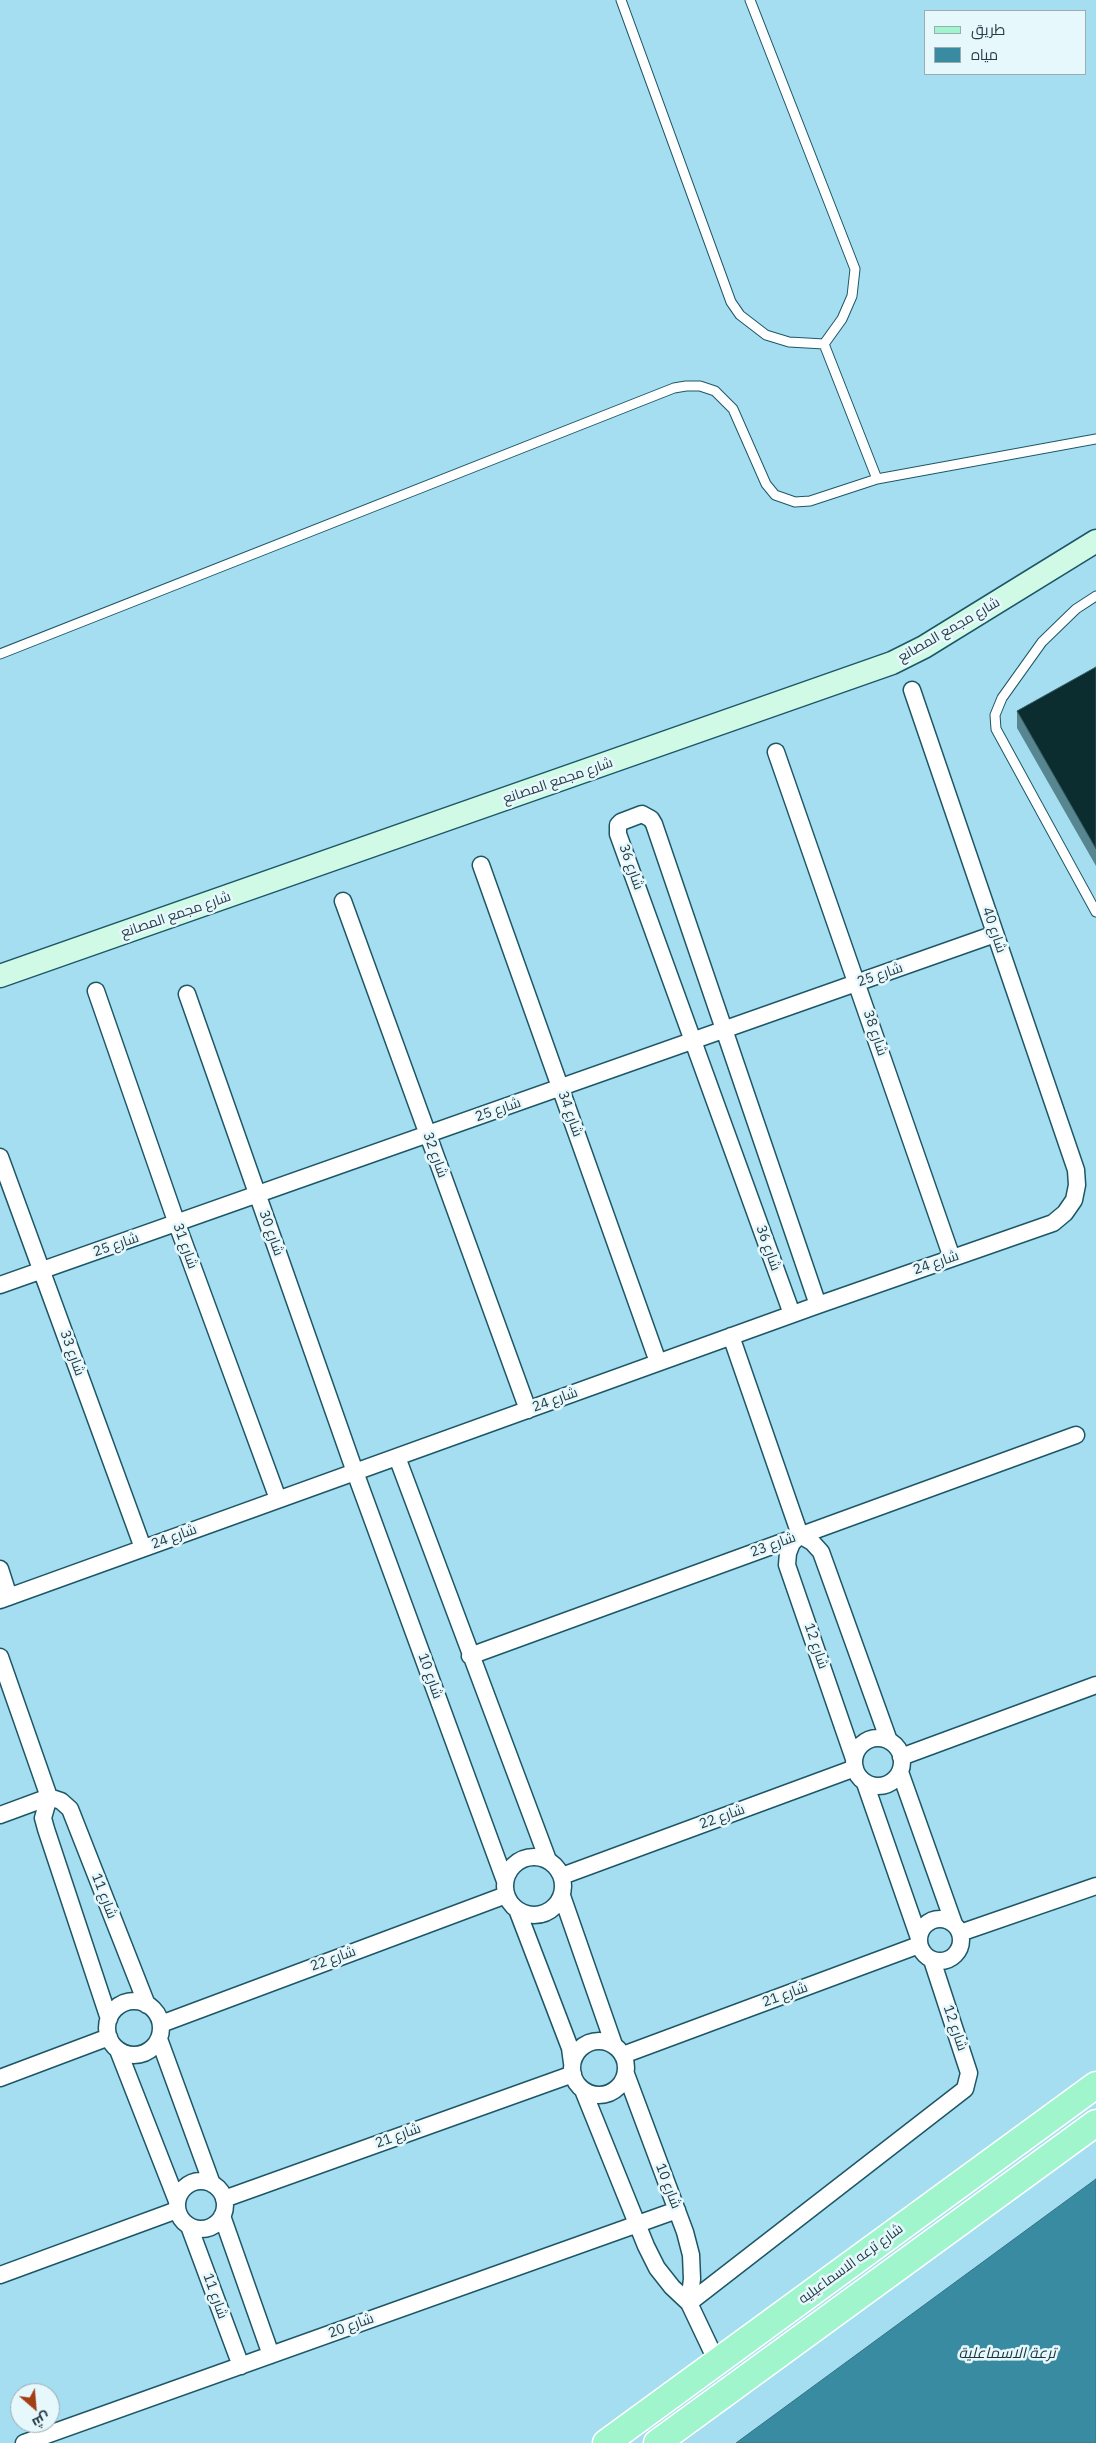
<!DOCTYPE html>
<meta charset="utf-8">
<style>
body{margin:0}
#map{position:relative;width:1096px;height:2443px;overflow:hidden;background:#a5def1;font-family:"IBM Plex Sans",Cairo,sans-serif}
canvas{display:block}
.legend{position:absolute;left:924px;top:10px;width:162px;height:65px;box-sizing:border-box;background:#e7f8fd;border:1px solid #9aadb3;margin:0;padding:6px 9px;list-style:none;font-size:15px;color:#263d45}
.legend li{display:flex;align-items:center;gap:10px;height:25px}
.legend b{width:25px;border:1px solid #9aadb3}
.north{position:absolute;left:10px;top:2383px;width:50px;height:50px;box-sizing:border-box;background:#e7f8fd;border:1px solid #9aadb3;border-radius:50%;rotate:153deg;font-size:14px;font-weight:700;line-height:20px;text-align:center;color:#263d45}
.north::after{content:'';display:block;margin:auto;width:18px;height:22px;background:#a43e15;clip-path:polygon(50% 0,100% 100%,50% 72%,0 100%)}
</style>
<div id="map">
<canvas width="1096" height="2443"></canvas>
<ul class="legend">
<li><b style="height:6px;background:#a0f5cd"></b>طريق</li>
<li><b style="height:14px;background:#398ba2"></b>مياه</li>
</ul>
<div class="north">ش</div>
</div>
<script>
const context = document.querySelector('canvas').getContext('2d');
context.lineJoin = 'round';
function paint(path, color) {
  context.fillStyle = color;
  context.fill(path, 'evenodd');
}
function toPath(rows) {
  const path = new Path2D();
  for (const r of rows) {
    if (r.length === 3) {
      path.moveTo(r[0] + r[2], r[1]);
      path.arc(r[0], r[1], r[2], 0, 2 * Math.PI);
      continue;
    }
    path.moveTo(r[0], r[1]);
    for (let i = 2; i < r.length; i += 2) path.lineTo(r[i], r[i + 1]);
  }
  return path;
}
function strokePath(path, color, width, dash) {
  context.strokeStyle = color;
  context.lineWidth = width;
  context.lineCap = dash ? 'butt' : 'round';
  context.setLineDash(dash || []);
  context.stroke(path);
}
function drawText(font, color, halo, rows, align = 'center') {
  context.font = font + ' "IBM Plex Sans",Cairo,sans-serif';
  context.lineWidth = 5;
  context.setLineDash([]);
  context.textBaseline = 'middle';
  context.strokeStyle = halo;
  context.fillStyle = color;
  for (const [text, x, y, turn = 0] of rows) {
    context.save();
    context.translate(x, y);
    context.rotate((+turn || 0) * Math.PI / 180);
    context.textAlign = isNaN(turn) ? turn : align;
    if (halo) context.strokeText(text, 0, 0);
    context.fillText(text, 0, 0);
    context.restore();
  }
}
const water = toPath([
 [1096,2179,1096,2443,736,2443,1096,2179]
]);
const lane = toPath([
 [621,0,731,302,740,315,766,335,789,342,824,344],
 [750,0,855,269,852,296,842,319,824,344,877,479],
 [1096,596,1076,609,1042,642,1002,698,995,715,996,729,1096,912],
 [0,654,674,388,686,386,700,386,715,391,733,409,766,484,775,495,795,502,810,501,877,479,1096,439]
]);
const street = toPath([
 [776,752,952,1258],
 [481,865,658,1362],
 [343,901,528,1410],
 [96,991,177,1224,278,1499],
 [187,994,355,1472,505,1881],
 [0,1157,143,1548],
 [0,1285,995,934],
 [792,1314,618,834,618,825,621,822,642,814,651,819,654,824,818,1305],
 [731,1336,800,1535,812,1542,821,1552,889,1741],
 [397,1457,548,1860],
 [800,1535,792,1543,788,1553,787,1565,854,1759],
 [0,1569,9,1597],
 [0,1600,818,1305,1053,1223,1065,1213,1074,1200,1077,1185,1076,1170,912,690],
 [470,1656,1076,1435],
 [0,1657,49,1797,43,1818,46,1829,109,2019],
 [878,1762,24],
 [901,1757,1096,1685],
 [900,1772,954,1924],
 [865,1783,919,1938],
 [49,1797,61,1801,70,1809,147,2005],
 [0,1815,49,1797],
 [534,1886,29],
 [562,1876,855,1768],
 [562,1896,614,2045],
 [518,1912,570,2048,572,2063],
 [940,1940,21],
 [960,1933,1096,1886],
 [134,2028,27],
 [161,2024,506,1895],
 [159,2039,212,2184],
 [599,2068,27],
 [118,2050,177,2201],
 [623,2055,919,1945],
 [626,2074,685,2232,691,2255,692,2279,689,2303],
 [0,2078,109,2037],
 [583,2090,646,2246,657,2268,672,2287,689,2303,717,2362],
 [201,2205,24],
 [224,2199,573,2074],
 [222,2216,271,2355],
 [189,2226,241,2366],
 [0,2275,177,2210],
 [689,2303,965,2089,969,2073,932,1960],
 [24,2443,677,2210]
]);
const secondary = toPath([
 [0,976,892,663,924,647,1096,541]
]);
const primary = toPath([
 [606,2443,1096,2085],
 [657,2443,1096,2123]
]);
const wall = toPath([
 [1096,667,1096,866,1017,728,1017,711]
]);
const building = toPath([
 [1096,667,1096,849,1017,711,1096,667]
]);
const streetNames = [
 ["شارع مجمع المصانع",949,630,-30],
 ["شارع مجمع المصانع",558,781,-19],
 ["شارع 36",631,867,70],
 ["شارع مجمع المصانع",176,915,-19],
 ["شارع 40",994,930,71],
 ["شارع 25",880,975,-19],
 ["شارع 38",875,1033,71],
 ["شارع 25",498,1110,-19],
 ["شارع 34",570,1114,70],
 ["شارع 32",435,1155,70],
 ["شارع 30",271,1233,70],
 ["شارع 25",116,1245,-19],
 ["شارع 31",185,1246,70],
 ["شارع 36",768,1248,70],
 ["شارع 24",936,1263,-19],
 ["شارع 33",72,1353,70],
 ["شارع 24",555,1400,-20],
 ["شارع 24",174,1537,-20],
 ["شارع 23",773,1545,-20],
 ["شارع 12",816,1646,71],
 ["شارع 10",430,1676,70],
 ["شارع 22",722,1817,-20],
 ["شارع 11",104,1896,69],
 ["شارع 22",333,1959,-20],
 ["شارع 21",785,1995,-20],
 ["شارع 12",955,2028,71],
 ["شارع 21",398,2136,-20],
 ["شارع 10",668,2186,69],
 ["شارع ترعه الاسماعيليه",851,2264,-36],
 ["شارع 11",215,2296,70],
 ["شارع 20",351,2326,-20]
];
const waterNames = [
 ["ترعة الاسماعلية",1007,2354]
];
paint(water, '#398ba2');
strokePath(water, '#337486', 1);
strokePath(lane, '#1d5766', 11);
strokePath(street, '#1d5766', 19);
strokePath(secondary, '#1d5766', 25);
strokePath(primary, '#fff', 29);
strokePath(lane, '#fff', 9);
strokePath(street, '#fff', 16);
strokePath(secondary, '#d0fae6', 22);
strokePath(primary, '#a0f5cd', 26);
paint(wall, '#588690');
paint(building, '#0c2d2f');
strokePath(building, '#3a6269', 1);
drawText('14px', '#263d45', '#e7f8fd', streetNames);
drawText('italic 15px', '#1a343b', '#e7f8fd', waterNames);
</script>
